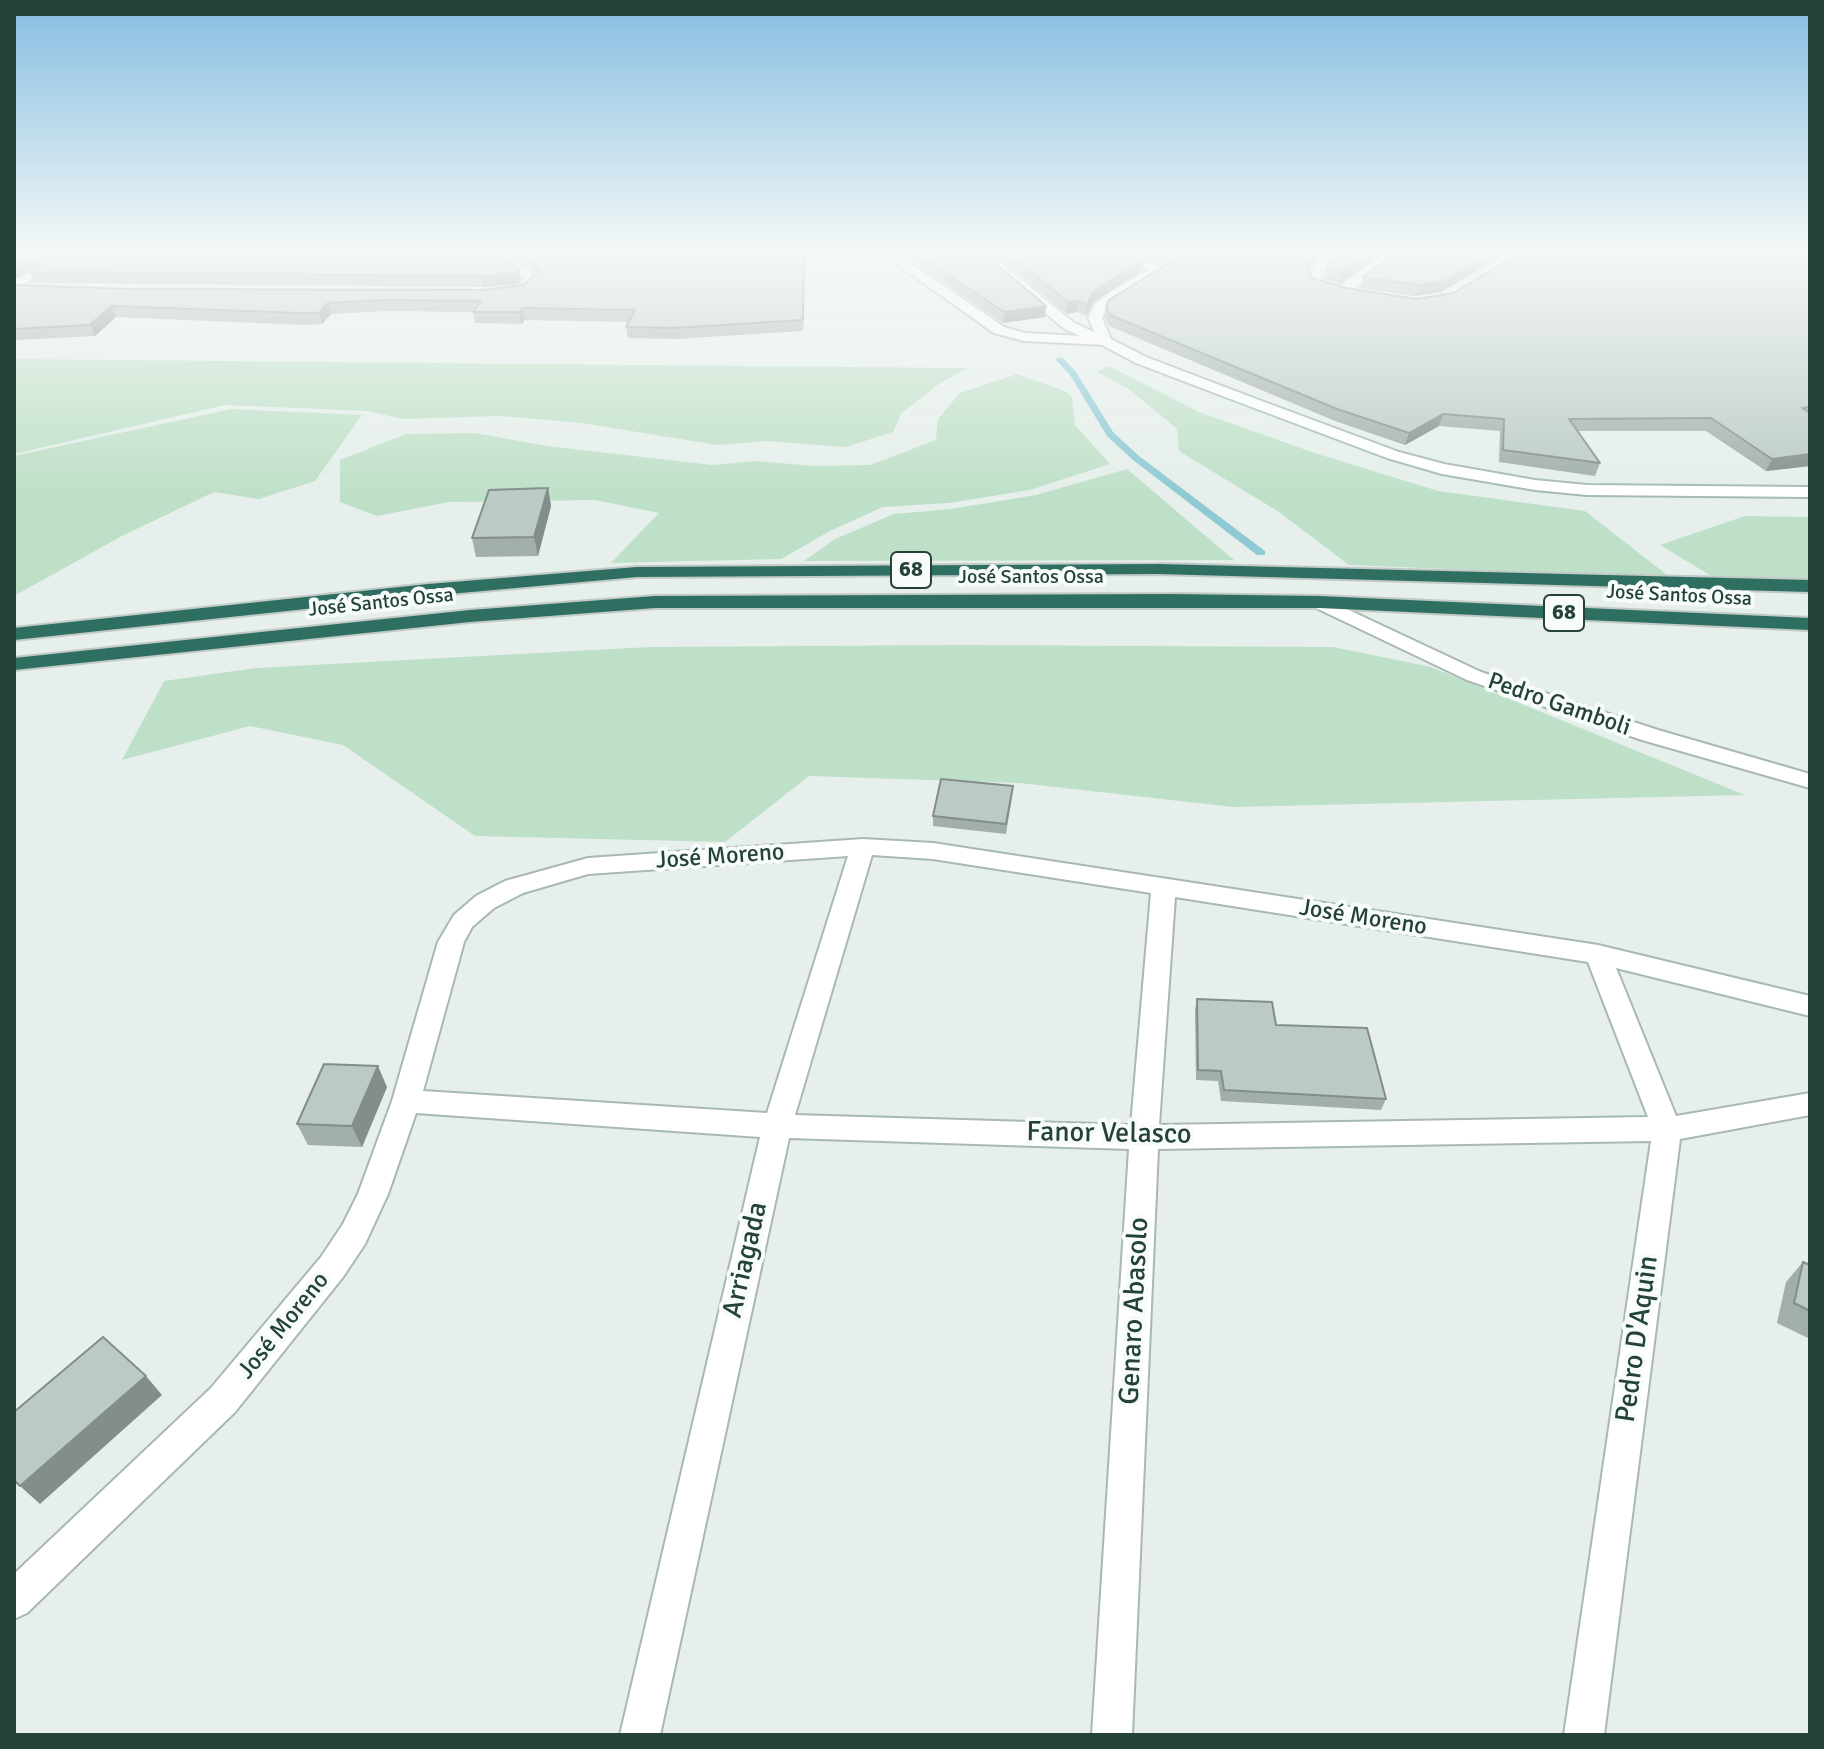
<!DOCTYPE html>
<meta charset="utf-8">
<style>
body{margin:0}
#map{position:relative;width:1824px;height:1749px;overflow:hidden;background:#e6efeb;font-family:Signika,sans-serif}
canvas{display:block}
.frame{position:absolute;inset:0;border:16px solid #24423a;pointer-events:none}
</style>
<div id="map">
<canvas width="1824" height="1749"></canvas>
<div class="frame"></div>
</div>
<script>
const context = document.querySelector('canvas').getContext('2d');
context.lineJoin = 'round';
function paint(path, color) {
  context.fillStyle = color;
  context.fill(path, 'evenodd');
}
function toPath(rows) {
  const path = new Path2D();
  for (const r of rows) {
    path.moveTo(r[0], r[1]);
    for (let i = 2; i < r.length; i += 2) path.lineTo(r[i], r[i + 1]);
  }
  return path;
}
function strokePath(path, color, width, dash) {
  context.strokeStyle = color;
  context.lineWidth = width;
  context.lineCap = dash ? 'butt' : 'round';
  context.setLineDash(dash || []);
  context.stroke(path);
}
function drawText(font, color, halo, rows, align = 'center') {
  context.font = font + ' Signika,sans-serif';
  context.lineWidth = 8;
  context.setLineDash([]);
  context.textBaseline = 'middle';
  context.strokeStyle = halo;
  context.fillStyle = color;
  for (const [text, x, y, turn = 0] of rows) {
    context.save();
    context.translate(x, y);
    context.rotate((+turn || 0) * Math.PI / 180);
    context.textAlign = isNaN(turn) ? turn : align;
    if (halo) context.strokeText(text, 0, 0);
    context.fillText(text, 0, 0);
    context.restore();
  }
}
const green = toPath([
 [14,359,957,368,967,368,936,386,901,414,893,432,846,447,767,441,717,445,582,423,501,416,403,419,367,411,225,405,14,454],
 [1109,366,1199,412,1315,453,1438,491,1585,511,1671,578,1349,565,1279,512,1179,451,1177,429,1129,389,1097,372],
 [1017,374,1065,391,1072,397,1075,425,1110,464,1030,490,949,503,883,507,830,531,781,559,611,563,659,513,595,500,449,502,377,516,340,502,340,460,406,434,475,433,547,446,712,465,756,461,814,466,870,465,936,440,938,419,960,393],
 [231,409,362,415,315,481,259,499,214,492,122,536,14,596,14,456],
 [1127,469,1234,560,804,561,835,539,894,514,951,509,1036,495],
 [1745,516,1810,517,1810,586,1723,583,1660,545],
 [963,645,1333,647,1431,667,1745,795,1233,807,1020,783,809,776,725,842,475,836,343,745,250,726,122,760,164,681,256,668,650,647]
]);
const stream = toPath([
 [1057,358,1063,358,1076,372,1113,432,1139,456,1265,551,1265,555,1257,555,1133,460,1107,436,1070,375,1056,360,1057,358]
]);
const street = toPath([
 [69,250,84,250,14,290,14,281,69,250],
 [475,250,490,250,536,275,534,286,513,295,503,295,503,289,523,283,525,279,475,250],
 [877,250,891,250,1004,327,1025,333,1080,336,1063,328,972,250,985,250,1073,322,1112,341,1105,345,1024,341,994,333,877,250],
 [1102,250,1119,250,1168,270,1158,273,1102,250],
 [1325,250,1337,250,1320,277,1326,283,1341,287,1348,279,1391,250,1405,250,1344,296,1318,289,1307,278,1325,250],
 [1319,596,1481,672,1658,730,1810,774,1810,788,1642,740,1467,680,1312,606,1310,602,1319,596],
 [863,839,933,843,1598,945,1810,996,1810,1016,1616,968,1676,1116,1810,1093,1810,1115,1680,1139,1604,1735,1564,1735,1651,1141,1158,1149,1132,1735,1092,1735,1129,1149,789,1138,660,1735,620,1735,760,1137,416,1113,388,1194,365,1244,343,1277,235,1412,27,1613,14,1619,14,1574,211,1388,321,1257,343,1224,358,1194,392,1101,438,942,454,915,476,896,505,881,588,858,863,839],
 [872,855,933,859,1151,893,1131,1125,795,1115,872,855],
 [848,856,767,1113,423,1091,464,942,472,927,494,908,523,893,588,874,848,856],
 [1175,897,1588,962,1648,1117,1159,1125,1175,897]
]);
const secondary = toPath([
 [1185,250,1200,250,1106,309,1102,318,1111,339,1146,357,1251,397,1399,452,1444,464,1535,480,1587,485,1810,487,1810,497,1587,495,1535,490,1442,474,1387,458,1241,403,1136,363,1100,344,1088,318,1095,304,1113,290,1185,250]
]);
const highway = toPath([
 [1158,564,1810,580,1810,592,1158,574,637,577,428,596,14,640,14,628,428,584,637,567,1158,564],
 [1171,594,1319,596,1810,618,1810,630,1319,608,655,608,470,622,14,670,14,658,470,610,655,596,1171,594]
]);
const wall = toPath([
 [497,250,805,250,803,331,675,339,628,338,626,327,629,322,524,320,522,324,475,323,473,312,387,311,331,314,322,324,304,325,116,317,95,336,14,340,14,285,131,289,481,290,524,285,536,273,533,268],
 [902,250,980,250,1045,317,1003,323,931,274],
 [990,250,1121,250,1143,270,1093,302,1086,316,1077,312,1067,314],
 [1127,250,1179,250,1157,262],
 [1190,250,1323,250,1309,270,1312,278,1346,288,1417,299,1810,250,1810,466,1766,471,1706,431,1578,431,1600,463,1595,476,1499,462,1500,431,1439,426,1405,445,1335,421,1109,326,1105,318,1106,307],
 [1386,250,1340,284,1324,279,1327,268],
 [1399,250,1441,292,1415,296,1360,288,1363,277],
 [519,269,521,280,517,284,483,287,34,283,30,272],
 [548,488,551,506,538,556,476,557,472,538],
 [1012,797,1006,834,933,826,933,816],
 [1197,999,1276,1025,1386,1099,1381,1110,1221,1101,1218,1081,1196,1080,1195,1010],
 [387,1087,362,1147,308,1145,297,1124],
 [1803,1262,1810,1265,1810,1339,1777,1323,1786,1282]
]);
const shadedWall = toPath([
 [41,250,64,250,14,279,14,266],
 [804,250,805,250,803,331,803,320],
 [1161,250,1179,250,1157,262,1158,252],
 [1318,250,1323,250,1304,276,1307,266],
 [1374,250,1386,250,1340,284,1342,273],
 [1497,250,1512,250,1441,292,1415,296,1418,285],
 [1144,259,1143,270,1093,302,1086,316,1087,305,1094,291],
 [519,269,521,280,517,284,483,287,481,276],
 [1078,301,1077,312,1067,314,1068,302],
 [328,303,331,314,322,324,319,313],
 [111,306,116,317,95,336,90,325],
 [1046,306,1045,317,1003,323,1004,312],
 [522,308,524,320,522,324,519,312],
 [1443,414,1439,426,1405,445,1409,433],
 [1810,454,1810,466,1766,471,1772,459],
 [548,488,551,506,538,556,534,537],
 [378,1066,387,1087,362,1147,352,1126],
 [146,1376,162,1395,40,1504,20,1486]
]);
const building = toPath([
 [14,250,41,250,14,266,14,250],
 [66,250,486,250,519,269,515,273,481,276,30,272,66,250],
 [516,250,804,250,803,320,674,328,626,327,635,310,522,308,519,312,473,312,481,301,384,300,328,303,319,313,301,313,111,306,90,325,14,329,14,285,131,289,481,290,524,285,539,270,531,258,516,250],
 [915,250,980,250,1046,306,1004,312,931,263,915,250],
 [1003,250,1121,250,1144,259,1094,291,1087,305,1078,301,1068,302,1003,250],
 [1190,250,1318,250,1307,266,1312,278,1346,288,1417,299,1454,293,1525,250,1810,250,1810,407,1802,408,1810,413,1810,454,1772,459,1711,418,1569,419,1600,463,1503,450,1504,419,1443,414,1409,433,1337,409,1110,315,1106,307,1109,300,1190,250],
 [1336,250,1374,250,1342,273,1327,268,1336,250],
 [1399,250,1497,250,1444,281,1418,285,1363,277,1399,250],
 [548,488,534,537,472,538,489,490,548,488],
 [941,779,1013,786,1006,824,933,816,941,779],
 [1197,999,1272,1002,1276,1025,1367,1028,1386,1099,1224,1090,1221,1071,1198,1070,1197,999],
 [324,1064,378,1066,352,1126,297,1124,324,1064],
 [1803,1262,1810,1265,1810,1311,1794,1303,1803,1262],
 [103,1337,146,1376,20,1486,14,1480,14,1412,103,1337]
]);
const farStreetnames = [
 ["José Santos Ossa",1031,578],
 ["José Santos Ossa",1679,596,3],
 ["José Santos Ossa",381,603,-6]
];
const shields = [
 [911,570,40],
 [1564,613,40]
];
const shieldNames = [
 ["68",911,570],
 ["68",1564,613]
];
const streetNames = [
 ["Pedro Gamboli",1559,705,19],
 ["José Moreno",720,857,-4],
 ["José Moreno",1363,918,9],
 ["José Moreno",284,1326,-51]
];
const nearStreetnames = [
 ["Fanor Velasco",1109,1134,1],
 ["Arriagada",746,1260,-77],
 ["Genaro Abasolo",1135,1311,-87],
 ["Pedro D'Aquin",1638,1339,-82]
];
paint(green, '#bfe0c8');
paint(stream, '#8ec9d4');
strokePath(street, '#a8b8b2', 4);
strokePath(secondary, '#a4bbb3', 4);
strokePath(highway, '#c2cac8', 4);
paint(street, '#fff');
paint(secondary, '#fff');
paint(highway, '#2f6f62');
paint(wall, '#a1aea9');
paint(shadedWall, '#838d89');
paint(building, '#bbcac4');
strokePath(building, '#838d89', 2);
const sky = context.createLinearGradient(0, 0, 0, 495);
sky.addColorStop(0, '#84bce0');
sky.addColorStop(0.51, '#f4f8f6');
sky.addColorStop(1, '#f4f8f600');
context.fillStyle = sky;
context.fillRect(0, 0, 1824, 495);
drawText('20px', '#24423a', '#f7fbf9', farStreetnames);
for (const [x, y, w] of shields) {
  const box = new Path2D();
  box.roundRect(x - w / 2, y - 18, w, 36, 6);
  context.fillStyle = '#f7fbf9';
  context.fill(box);
  strokePath(box, '#24423a', 2);
}
drawText('bold 22px', '#24423a', null, shieldNames);
drawText('24px', '#24423a', '#f7fbf9', streetNames);
drawText('28px', '#24423a', '#f7fbf9', nearStreetnames);
</script>
